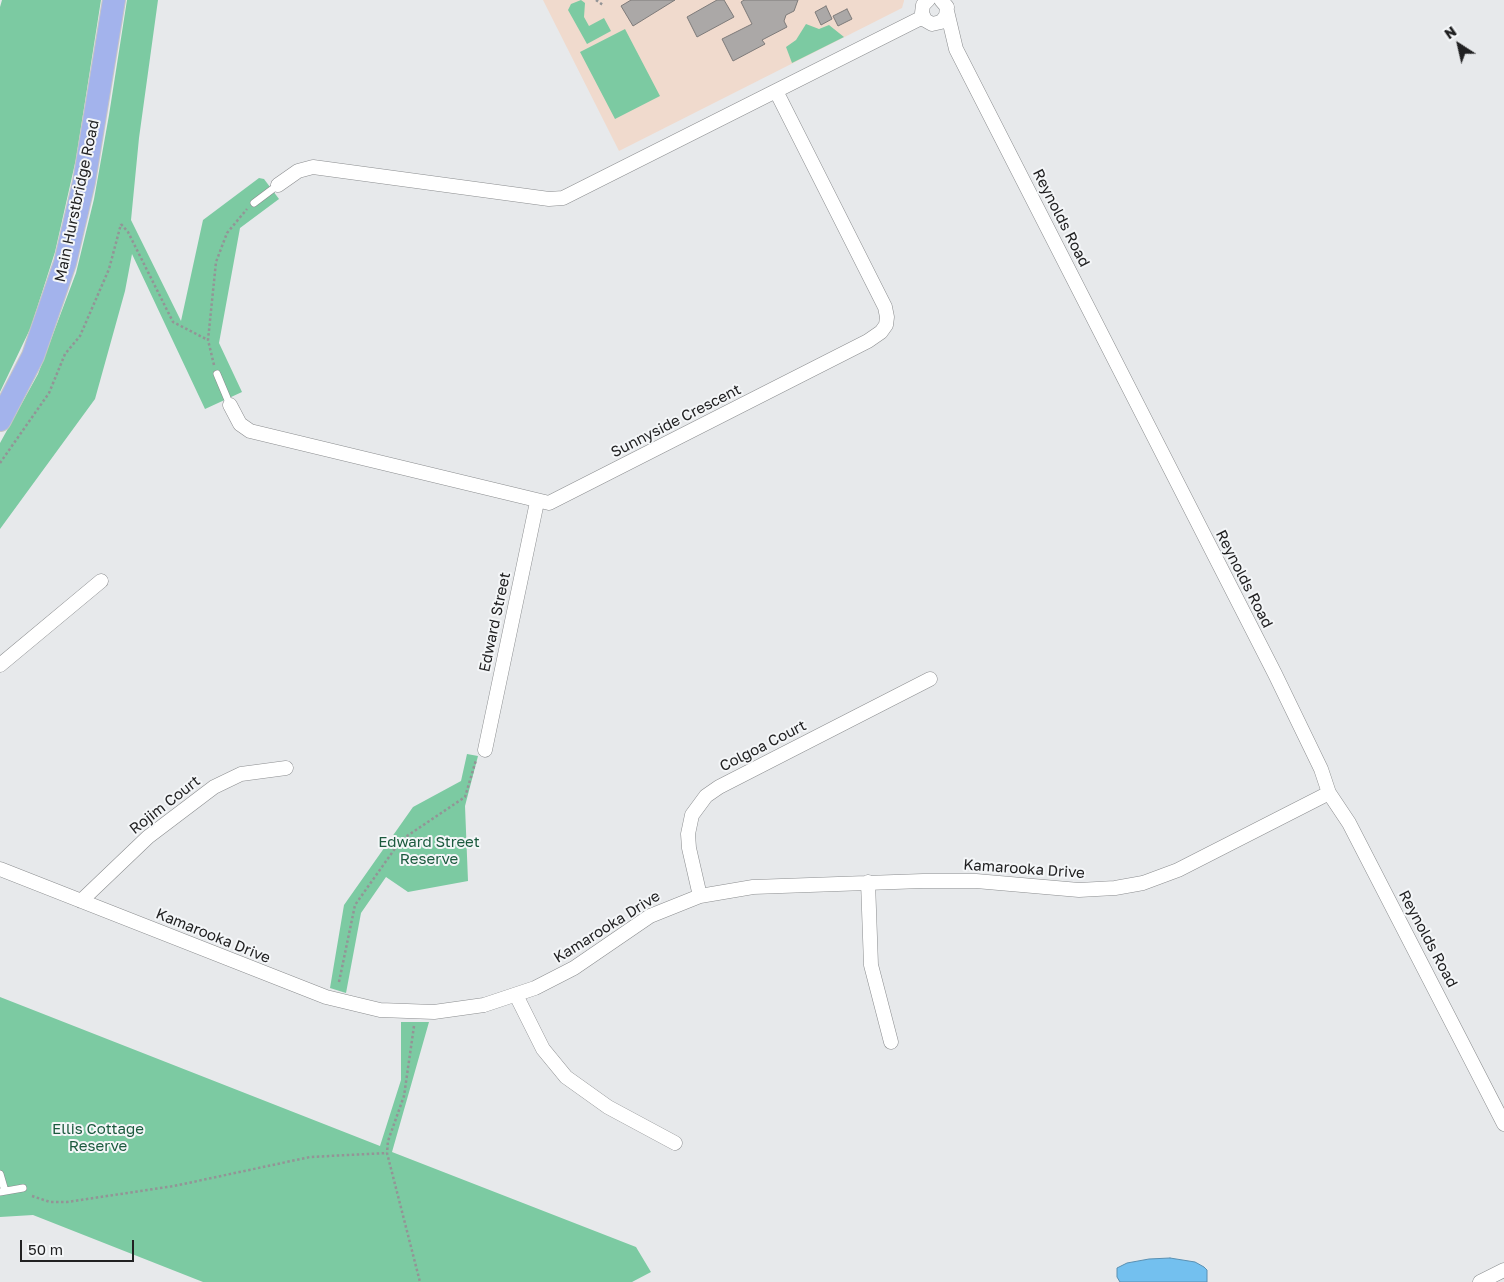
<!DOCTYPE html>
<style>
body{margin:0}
#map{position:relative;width:1504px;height:1282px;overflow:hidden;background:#e7e9eb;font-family:"Golos Text",sans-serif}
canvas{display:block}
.north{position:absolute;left:1434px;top:20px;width:50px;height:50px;-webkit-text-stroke:4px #f4f6f8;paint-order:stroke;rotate:325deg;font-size:14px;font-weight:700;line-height:20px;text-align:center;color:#212122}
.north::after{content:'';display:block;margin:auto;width:18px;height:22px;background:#212122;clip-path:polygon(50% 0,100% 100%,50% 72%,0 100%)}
.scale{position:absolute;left:20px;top:1240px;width:114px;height:22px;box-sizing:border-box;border:2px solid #212122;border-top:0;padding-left:6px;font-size:15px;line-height:18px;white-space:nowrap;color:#212122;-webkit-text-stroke:4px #f4f6f8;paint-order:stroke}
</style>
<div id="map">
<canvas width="1504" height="1282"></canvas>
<div class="north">N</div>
<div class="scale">50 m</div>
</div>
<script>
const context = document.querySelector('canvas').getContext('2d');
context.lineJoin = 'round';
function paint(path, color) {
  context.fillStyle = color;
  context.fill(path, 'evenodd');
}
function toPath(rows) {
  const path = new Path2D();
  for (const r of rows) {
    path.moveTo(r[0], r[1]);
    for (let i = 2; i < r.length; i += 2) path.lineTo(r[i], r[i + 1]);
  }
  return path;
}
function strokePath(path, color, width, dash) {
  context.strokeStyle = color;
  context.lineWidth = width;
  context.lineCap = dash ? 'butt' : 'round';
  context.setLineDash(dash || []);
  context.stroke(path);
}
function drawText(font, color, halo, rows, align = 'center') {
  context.font = font + ' "Golos Text",sans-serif';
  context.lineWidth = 4;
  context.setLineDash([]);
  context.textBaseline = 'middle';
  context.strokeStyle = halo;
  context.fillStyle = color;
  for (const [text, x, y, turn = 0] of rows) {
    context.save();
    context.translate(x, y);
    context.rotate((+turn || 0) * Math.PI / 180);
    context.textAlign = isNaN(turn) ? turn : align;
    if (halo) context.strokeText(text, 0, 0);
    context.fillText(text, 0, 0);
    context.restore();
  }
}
const industrial = toPath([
 [543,0,904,0,904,1,902,8,619,151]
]);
const green = toPath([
 [2,0,101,0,76,159,55,252,31,327,0,392,0,7],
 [127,0,158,0,139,138,131,220,181,321,203,220,259,178,264,179,279,199,240,228,219,343,242,392,205,409,132,254,125,291,95,399,0,529,0,443,38,374,76,273,94,199,109,115],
 [581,0,585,3,584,17,589,26,604,18,611,31,587,44,568,10,571,4],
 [806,24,819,29,829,25,844,37,792,63,786,47,796,40],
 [625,29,660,96,615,119,580,52],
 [467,754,478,756,465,806,468,881,408,892,386,877,361,913,346,993,330,988,344,905,413,807,461,781],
 [0,997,380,1146,401,1080,401,1022,429,1022,392,1152,636,1247,651,1272,632,1282,203,1282,33,1215,0,1217]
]);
const water = toPath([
 [1170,1258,1195,1262,1204,1267,1207,1270,1207,1282,1120,1282,1117,1277,1117,1268,1127,1263,1149,1259,1170,1258]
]);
const building = toPath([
 [631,0,675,0,633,26,621,6,631,0],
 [717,0,724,0,734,17,697,37,687,17,717,0],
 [744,0,798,0,794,11,786,15,784,21,787,27,762,40,765,44,733,61,722,39,752,24,741,2,744,0],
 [826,6,832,19,821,25,815,12,826,6],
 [847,9,852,19,838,26,833,16,847,9]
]);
const path = toPath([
 [596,0,603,5],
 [121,224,128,232,173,322,208,340],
 [214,365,208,340,216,262,227,233,247,209],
 [0,463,49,393,65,354,80,336,109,269,121,224],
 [339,982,355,905,401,840,465,797,476,760],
 [414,1026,404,1096,388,1141,387,1153,420,1282],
 [32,1196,50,1202,67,1202,174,1186,310,1157,387,1153]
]);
const lane = toPath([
 [254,203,278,185],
 [217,374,230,405],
 [0,1174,5,1191],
 [0,1192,23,1188]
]);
const street = toPath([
 [928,0,923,5,922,13,925,20,932,24,941,22,946,16,947,7,941,0],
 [947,11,956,49,1275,674,1321,769,1329,793,1349,823,1504,1124],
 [278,185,298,171,313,167,549,199,563,198,923,17],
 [230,405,240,424,250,431,549,503,868,341,881,332,886,325,887,317,885,307,776,91],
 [0,665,101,581],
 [485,750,537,502],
 [0,869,326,997,380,1010,434,1012,484,1005,535,988,574,968,650,916,700,896,753,887,923,881,976,881,1079,890,1115,888,1143,883,1178,870,1329,793],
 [868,882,871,965,891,1042],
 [700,896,689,848,688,834,692,815,706,796,719,787,930,679],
 [81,901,148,837,214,787,241,774,286,768],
 [516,995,543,1049,566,1077,608,1107,675,1143],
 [1480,1282,1504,1270]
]);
const primary = toPath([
 [0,420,33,356,65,263,84,182,114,0]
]);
const streetNames = [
 ["Main Hurstbridge Road",77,201,-78],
 ["Reynolds Road",1061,218,63],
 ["Sunnyside Crescent",676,421,-27],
 ["Reynolds Road",1244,579,63],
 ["Edward Street",495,622,-78],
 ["Colgoa Court",763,746,-27],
 ["Rojim Court",165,805,-38],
 ["Kamarooka Drive",1024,869,4],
 ["Kamarooka Drive",607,927,-32],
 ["Kamarooka Drive",213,936,22],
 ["Reynolds Road",1428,939,62]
];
const parkNames = [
 ["Edward Street",429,842],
 ["Reserve",429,859],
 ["Ellis Cottage",98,1129],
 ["Reserve",98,1146]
];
paint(industrial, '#f0dacd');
paint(green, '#7ccaa2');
paint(water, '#73c0ef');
strokePath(water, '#5a90b2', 1);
paint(building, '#aba8a7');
strokePath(building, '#7e7b7a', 1);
strokePath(lane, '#8b8d8f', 8);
strokePath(street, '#8b8d8f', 15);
strokePath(primary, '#c5c5c6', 24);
strokePath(path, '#939496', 2.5, [2.5, 2.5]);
strokePath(lane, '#fff', 7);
strokePath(street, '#fff', 14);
strokePath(primary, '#a3b3ec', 22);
drawText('15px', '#212122', '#f4f6f8', streetNames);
drawText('15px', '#1b5a3e', '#f4f6f8', parkNames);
</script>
